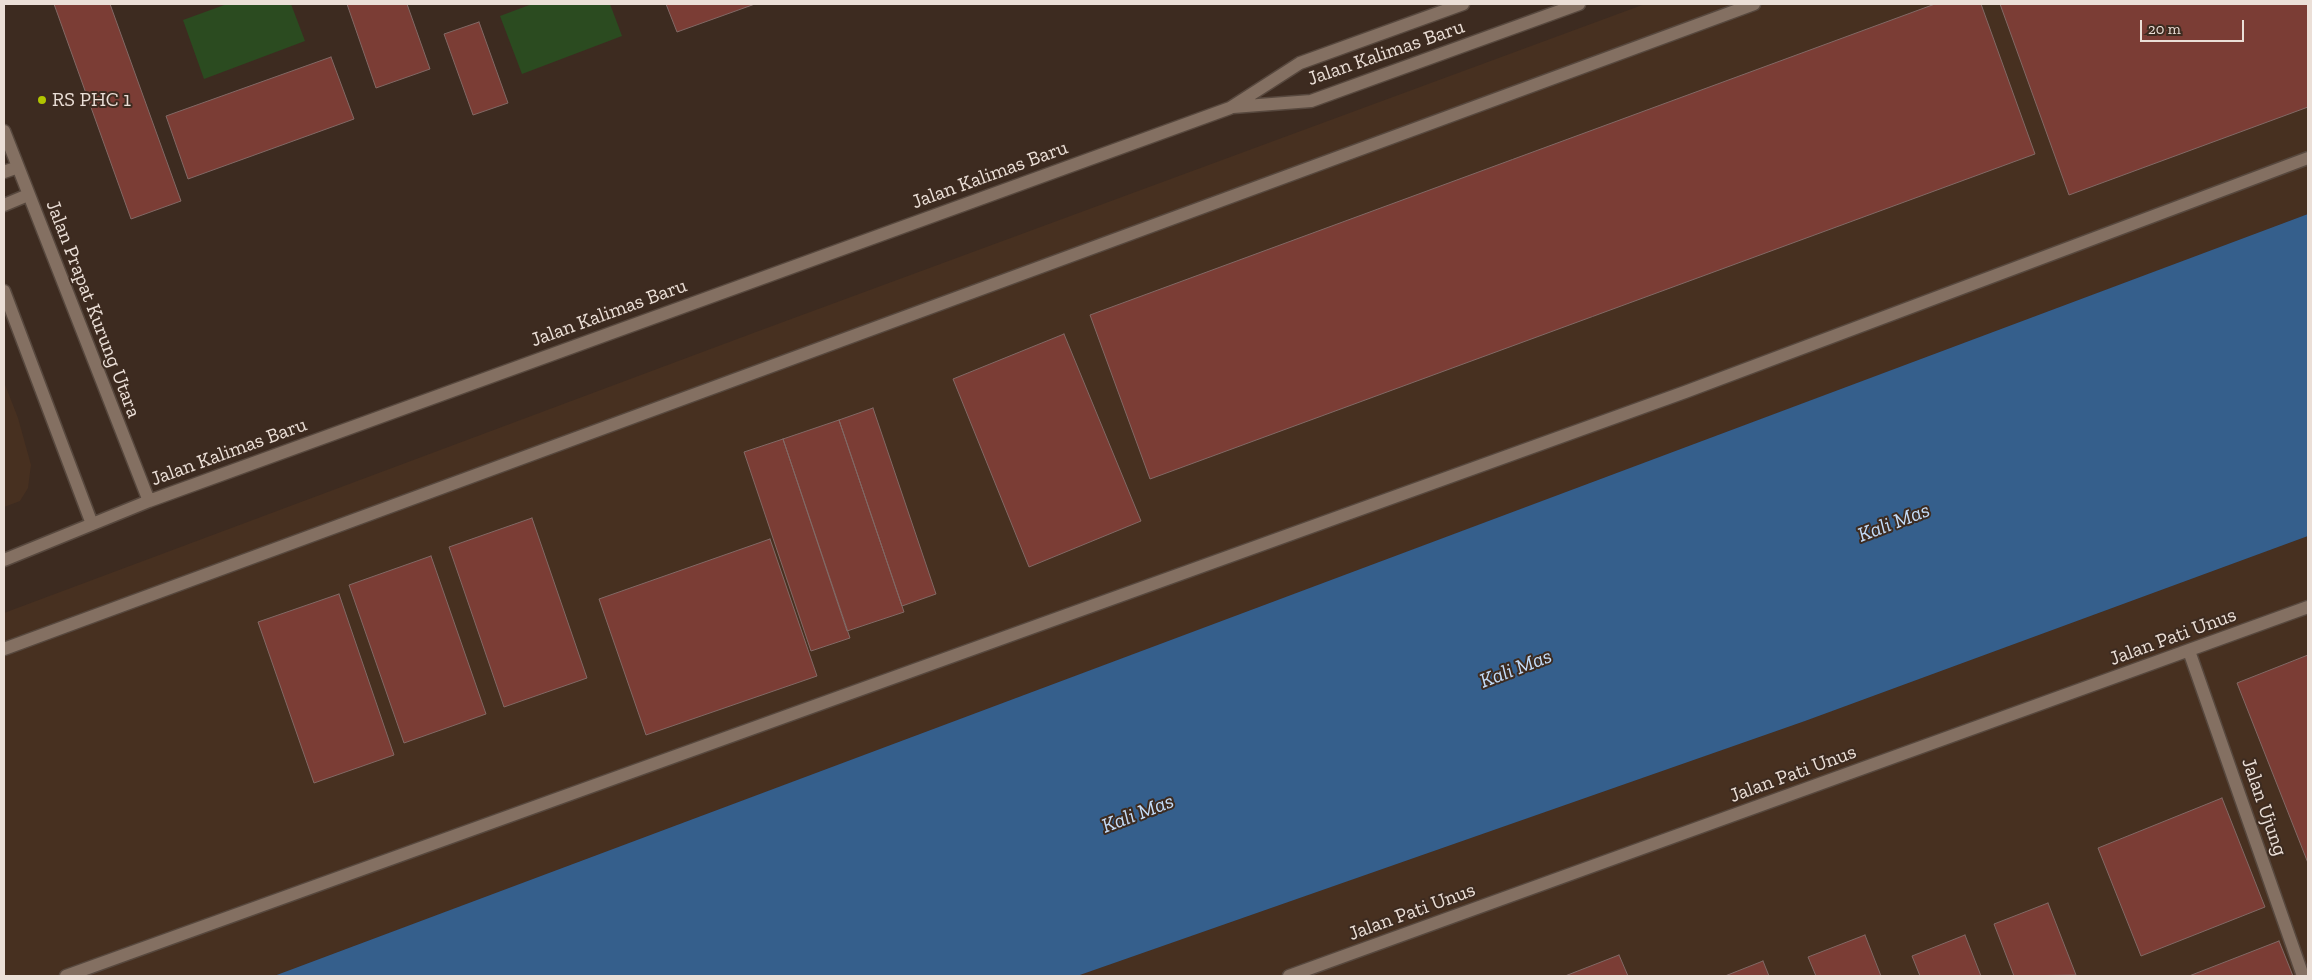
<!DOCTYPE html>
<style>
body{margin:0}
#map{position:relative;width:2312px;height:980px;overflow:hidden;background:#3d2b20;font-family:"Zilla Slab",serif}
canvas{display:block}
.frame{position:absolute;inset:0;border:5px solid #ebdfd7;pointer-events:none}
.scale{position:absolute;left:2140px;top:20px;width:104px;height:22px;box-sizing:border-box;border:2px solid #ebdfd7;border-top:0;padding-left:6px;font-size:15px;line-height:18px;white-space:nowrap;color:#ebdfd7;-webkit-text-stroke:4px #3d2b20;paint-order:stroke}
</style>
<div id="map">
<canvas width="2312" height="980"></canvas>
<div class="frame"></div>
<div class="scale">20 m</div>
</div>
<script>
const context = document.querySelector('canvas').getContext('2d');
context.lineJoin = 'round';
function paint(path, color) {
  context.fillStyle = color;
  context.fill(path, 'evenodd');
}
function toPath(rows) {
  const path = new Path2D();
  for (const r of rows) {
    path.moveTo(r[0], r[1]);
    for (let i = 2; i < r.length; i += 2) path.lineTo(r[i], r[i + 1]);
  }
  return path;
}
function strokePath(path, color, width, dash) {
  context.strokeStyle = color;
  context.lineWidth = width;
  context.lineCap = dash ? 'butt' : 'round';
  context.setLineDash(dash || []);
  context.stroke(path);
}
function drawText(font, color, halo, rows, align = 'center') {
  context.font = font + ' "Zilla Slab",serif';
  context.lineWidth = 4;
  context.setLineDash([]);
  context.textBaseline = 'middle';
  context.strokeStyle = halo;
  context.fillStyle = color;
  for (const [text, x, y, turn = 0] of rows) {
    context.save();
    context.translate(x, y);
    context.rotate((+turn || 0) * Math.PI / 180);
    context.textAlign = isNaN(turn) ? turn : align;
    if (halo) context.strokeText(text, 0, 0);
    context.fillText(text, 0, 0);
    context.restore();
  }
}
const built = toPath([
 [1645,4,2308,4,2308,214,274,976,4,976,4,613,756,332],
 [4,382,18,418,31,465,28,488,20,501,4,507],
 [2308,536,2308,976,1077,976,1805,721]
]);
const green = toPath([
 [227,4,291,4,305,41,204,79,183,20],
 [532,4,610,4,622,36,522,74,500,16]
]);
const water = toPath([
 [2308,214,2308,536,1805,721,1077,976,274,976]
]);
const building = toPath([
 [54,4,110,4,181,201,131,219,54,4],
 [347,4,407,4,430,69,376,88,347,4],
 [666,4,755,4,677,32,666,4],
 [1935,4,1981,4,2035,154,1150,479,1090,315,1935,4],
 [2000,4,2308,4,2308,107,2069,195,2000,4],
 [479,22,508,103,473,115,444,34,479,22],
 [331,57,354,119,188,179,166,116,331,57],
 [1064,334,1141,521,1029,567,953,379,1064,334],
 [873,408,936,594,902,606,839,420,873,408],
 [839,420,904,612,847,631,783,439,839,420],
 [783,439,850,638,811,651,744,452,783,439],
 [532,518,587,678,504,707,449,547,532,518],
 [770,539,817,676,646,735,599,599,770,539],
 [431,556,486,714,404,743,349,585,431,556],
 [339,594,394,755,314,783,258,622,339,594],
 [2308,655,2308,863,2237,683,2308,655],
 [2222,798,2265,907,2141,956,2098,848,2222,798],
 [2048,903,2076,975,2014,976,1994,924,2048,903],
 [1865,935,1881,976,1816,976,1808,957,1865,935],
 [1965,935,1981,976,1920,976,1912,956,1965,935],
 [2279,941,2293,976,2189,976,2279,941],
 [1619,955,1628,976,1565,976,1619,955],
 [1763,961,1769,976,1725,976,1763,961]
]);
const minor = toPath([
 [1233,107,1311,101,1579,4],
 [4,131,149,501],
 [4,172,18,167],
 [4,205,28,195],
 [4,291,92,524],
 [4,560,149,501,1230,108,1300,63,1463,4],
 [4,649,1754,4],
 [2189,651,2303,976],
 [66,976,1685,392,2308,158],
 [1289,976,2308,607]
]);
const markers = [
 [42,100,5,"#b1c500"]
];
const streetNames = [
 ["Jalan Kalimas Baru",1386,53,-19],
 ["Jalan Kalimas Baru",990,175,-20],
 ["Jalan Prapat Kurung Utara",93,309,69],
 ["Jalan Kalimas Baru",609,313,-20],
 ["Jalan Kalimas Baru",229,452,-20],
 ["Jalan Pati Unus",2173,637,-20],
 ["Jalan Pati Unus",1793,774,-20],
 ["Jalan Ujung",2264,807,71],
 ["Jalan Pati Unus",1412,912,-20]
];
const poiNames = [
 ["RS PHC 1",52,100]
];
const waterNames = [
 ["Kali Mas",1894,523,-21],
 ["Kali Mas",1516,669,-21],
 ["Kali Mas",1138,814,-21]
];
paint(built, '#473020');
paint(green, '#2b4b20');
paint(water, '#355f8c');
paint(building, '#7b3d35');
strokePath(building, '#826965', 1);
strokePath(minor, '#57483e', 15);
strokePath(minor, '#847062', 12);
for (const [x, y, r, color] of markers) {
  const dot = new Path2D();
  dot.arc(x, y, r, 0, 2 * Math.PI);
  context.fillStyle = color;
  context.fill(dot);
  strokePath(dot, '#3d2b20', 2);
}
drawText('20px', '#ebdfd7', '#3d2b20', streetNames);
drawText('20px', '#ebdfd7', '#3d2b20', poiNames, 'left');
drawText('italic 21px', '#c4dcf8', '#3d2b20', waterNames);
</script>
